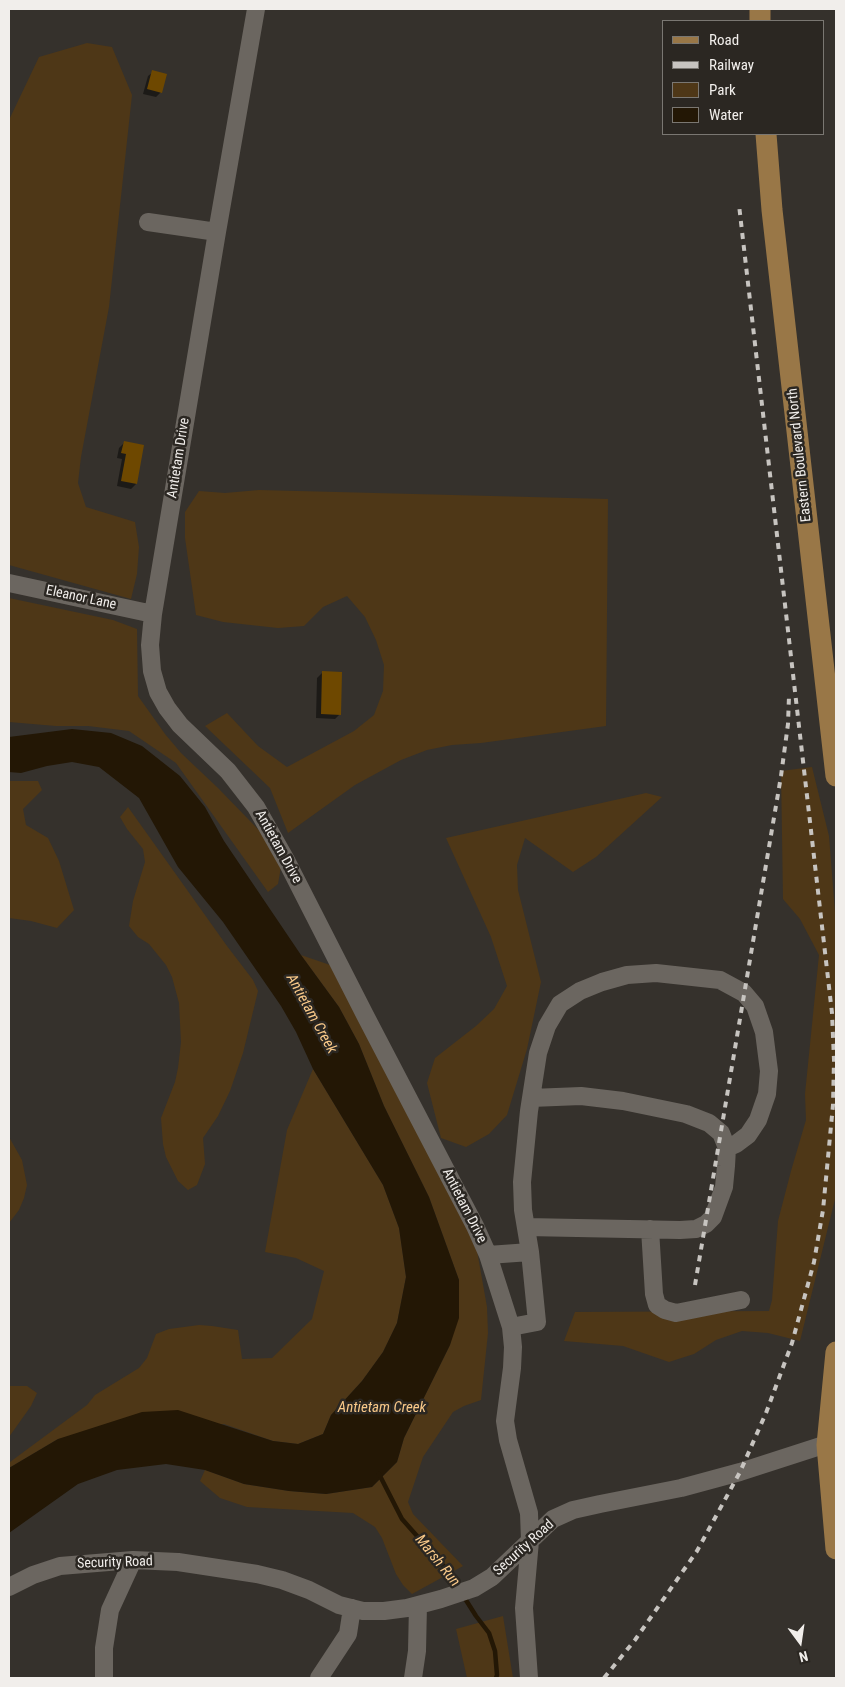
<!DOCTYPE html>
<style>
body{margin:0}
#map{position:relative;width:845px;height:1687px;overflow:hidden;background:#35312c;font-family:"Roboto Condensed",sans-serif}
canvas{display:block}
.frame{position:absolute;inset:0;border:10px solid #f1eeeb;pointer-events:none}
.legend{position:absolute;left:662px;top:20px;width:162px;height:115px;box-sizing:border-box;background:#2b2722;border:1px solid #7a7772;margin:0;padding:6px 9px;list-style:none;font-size:15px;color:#f1eeeb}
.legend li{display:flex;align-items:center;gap:10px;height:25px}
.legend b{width:25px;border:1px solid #7a7772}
.north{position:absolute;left:775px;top:1617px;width:50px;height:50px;-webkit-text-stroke:4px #2b2722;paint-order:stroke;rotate:166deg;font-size:14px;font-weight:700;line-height:20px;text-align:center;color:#f1eeeb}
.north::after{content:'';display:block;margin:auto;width:18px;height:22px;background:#f1eeeb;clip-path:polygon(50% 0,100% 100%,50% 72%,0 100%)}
</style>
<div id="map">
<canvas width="845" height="1687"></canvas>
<div class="frame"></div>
<ul class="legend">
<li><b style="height:6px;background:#997747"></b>Road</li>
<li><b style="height:6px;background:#c7c4c0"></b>Railway</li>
<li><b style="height:14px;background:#4e3717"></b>Park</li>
<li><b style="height:14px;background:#231705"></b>Water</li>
</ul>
<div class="north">N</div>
</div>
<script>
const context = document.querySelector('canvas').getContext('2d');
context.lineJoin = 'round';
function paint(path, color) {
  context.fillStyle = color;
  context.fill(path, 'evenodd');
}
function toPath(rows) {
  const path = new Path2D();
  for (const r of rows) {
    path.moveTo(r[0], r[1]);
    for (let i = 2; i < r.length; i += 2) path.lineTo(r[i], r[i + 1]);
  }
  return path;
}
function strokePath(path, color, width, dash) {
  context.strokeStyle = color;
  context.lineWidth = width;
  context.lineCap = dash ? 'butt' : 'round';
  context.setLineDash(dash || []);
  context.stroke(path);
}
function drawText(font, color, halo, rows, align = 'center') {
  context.font = font + ' "Roboto Condensed",sans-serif';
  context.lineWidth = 5;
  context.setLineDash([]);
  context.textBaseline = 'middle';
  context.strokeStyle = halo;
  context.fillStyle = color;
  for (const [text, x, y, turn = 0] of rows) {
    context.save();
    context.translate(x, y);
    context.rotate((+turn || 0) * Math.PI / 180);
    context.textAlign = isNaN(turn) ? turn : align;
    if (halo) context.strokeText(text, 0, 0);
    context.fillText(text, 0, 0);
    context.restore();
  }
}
const green = toPath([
 [87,43,112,47,132,95,109,307,81,457,78,483,86,507,135,522,139,547,137,574,131,599,9,565,9,120,39,57],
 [259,490,608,499,606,726,481,743,452,745,427,750,401,760,355,785,288,833,270,788,205,726,227,713,258,746,287,767,354,731,374,715,383,691,384,665,376,640,365,617,347,596,323,607,304,626,278,628,223,622,196,615,185,538,185,512,199,491,225,493],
 [9,598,113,620,137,629,138,696,165,734,181,753,218,788,283,855,278,884,268,892,176,763,129,731,88,726,56,726,9,722],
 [812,767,829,836,836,925,836,1195,800,1341,768,1333,742,1331,716,1340,694,1354,669,1362,623,1346,564,1341,575,1312,769,1311,772,1300,778,1221,791,1171,806,1120,805,1094,819,955,800,919,783,899,781,771],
 [10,781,38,781,42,790,23,809,26,825,48,838,59,861,74,910,57,928,31,921,9,918,9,782],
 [646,793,662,797,596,857,573,872,525,838,517,865,518,890,541,982,527,1049,507,1115,489,1134,466,1147,441,1138,427,1083,435,1058,476,1026,494,1009,507,986,491,937,446,838],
 [128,807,227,946,253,980,258,991,243,1053,230,1091,218,1116,203,1138,205,1164,197,1185,188,1190,178,1181,166,1157,163,1144,161,1118,175,1082,178,1068,181,1042,179,1003,172,977,166,965,149,944,138,937,129,926,133,901,145,862,143,849,127,829,120,817],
 [301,955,330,965,476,1245,487,1307,488,1333,481,1400,464,1406,453,1412,423,1457,408,1502,413,1514,463,1566,412,1594,403,1585,396,1574,382,1538,375,1527,353,1513,247,1507,220,1498,200,1481,205,1470,244,1484,289,1491,326,1494,372,1487,397,1462,404,1438,450,1345,459,1280,429,1197,384,1106,359,1044,339,1007],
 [313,1069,383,1185,399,1228,406,1277,397,1323,383,1352,362,1381,331,1415,323,1434,298,1444,273,1441,224,1424,58,1439,9,1468,9,1461,10,1462,87,1405,95,1395,139,1368,147,1358,156,1334,169,1329,199,1325,212,1326,238,1330,242,1359,272,1358,312,1319,324,1271,296,1258,265,1252,287,1130],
 [9,1137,22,1160,27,1185,24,1198,19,1210,9,1223],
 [9,1386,27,1386,37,1393,31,1406,9,1437],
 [503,1616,513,1678,467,1678,456,1629]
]);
const water = toPath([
 [72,729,111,733,142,746,180,776,205,807,224,841,301,955,339,1007,359,1044,384,1106,429,1197,459,1280,459,1318,450,1345,404,1438,397,1462,372,1487,326,1494,289,1491,244,1484,205,1470,166,1464,117,1470,78,1484,9,1533,9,1468,58,1439,142,1412,178,1410,273,1441,298,1444,323,1434,331,1415,362,1381,383,1352,397,1323,406,1277,399,1228,383,1185,313,1069,296,1032,281,1006,223,922,178,867,139,798,99,767,72,762,47,766,21,773,9,772,9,737]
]);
const shadow = toPath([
 [153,72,161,92,156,97,143,94,148,76],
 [124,443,143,446,136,484,131,489,117,486,122,459,117,458,119,448],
 [322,673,340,714,335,719,316,718,317,678]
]);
const stream = toPath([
 [379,1474,402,1519,448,1571,458,1588],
 [464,1597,476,1616,489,1633,495,1651,497,1675,496,1678]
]);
const building = toPath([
 [152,70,167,74,162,93,147,89],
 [124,441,144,445,137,484,121,481,126,454,121,453],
 [322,671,342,672,341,715,321,714]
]);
const minor = toPath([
 [256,9,217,232,153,614,150,645,152,671,158,692,167,708,180,725,228,771,256,807,287,862,366,1017,475,1226,488,1255,511,1327,513,1347,512,1368,505,1421,508,1440,529,1513,530,1541,524,1608,529,1678],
 [148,222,217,232],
 [9,583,153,614],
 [526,1227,680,1230,696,1229,706,1224,713,1217,724,1187,726,1166,727,1148,721,1133,709,1123,686,1114,623,1101,581,1096,531,1098],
 [650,1229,654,1294,657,1305,665,1310,676,1313,741,1300],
 [488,1255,530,1252],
 [511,1327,537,1322,530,1252,523,1210,522,1182,529,1111,538,1053,547,1026,560,1004,580,991,602,982,627,975,656,973,720,980,744,993,755,1006,764,1032,769,1071,767,1094,758,1120,748,1135,736,1144,727,1148],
 [9,1587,33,1575,60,1566,133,1560,178,1562,257,1574,282,1580,309,1590,339,1605,363,1611,384,1611,407,1608,441,1599,474,1588,492,1577,553,1519,573,1510,600,1504,681,1488,740,1472,836,1441],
 [104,1678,104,1648,110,1610,133,1560],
 [319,1678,348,1634,352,1608],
 [413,1678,417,1651,418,1605]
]);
const major = toPath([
 [760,9,760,21],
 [766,134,772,210,836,776],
 [836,1352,827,1445,836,1549]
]);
const rail = toPath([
 [695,1285,781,776,788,724,789,696],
 [604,1678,635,1640,697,1551,740,1472,766,1413,792,1343,814,1262,823,1210,833,1105,834,1060,832,1013,739,205]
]);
const streetNames = [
 ["Eastern Boulevard North",800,455,-96],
 ["Antietam Drive",179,458,-81],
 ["Eleanor Lane",81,598,12],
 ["Antietam Drive",278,847,61],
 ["Antietam Drive",464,1206,63],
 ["Security Road",524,1548,-42],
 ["Security Road",115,1563,-2]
];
const waterNames = [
 ["Antietam Creek",311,1014,61],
 ["Antietam Creek",382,1408],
 ["Marsh Run",437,1561,51]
];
paint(green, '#4e3717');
paint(water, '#231705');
paint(shadow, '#0007');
strokePath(stream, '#231705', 4.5);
paint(building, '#6e4800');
strokePath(minor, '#6b6660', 18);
strokePath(major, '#997747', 21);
strokePath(rail, '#c7c4c0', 4, [6, 6]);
drawText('14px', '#f1eeeb', '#2b2722', streetNames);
drawText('italic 15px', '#f9c989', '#2b2722', waterNames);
</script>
